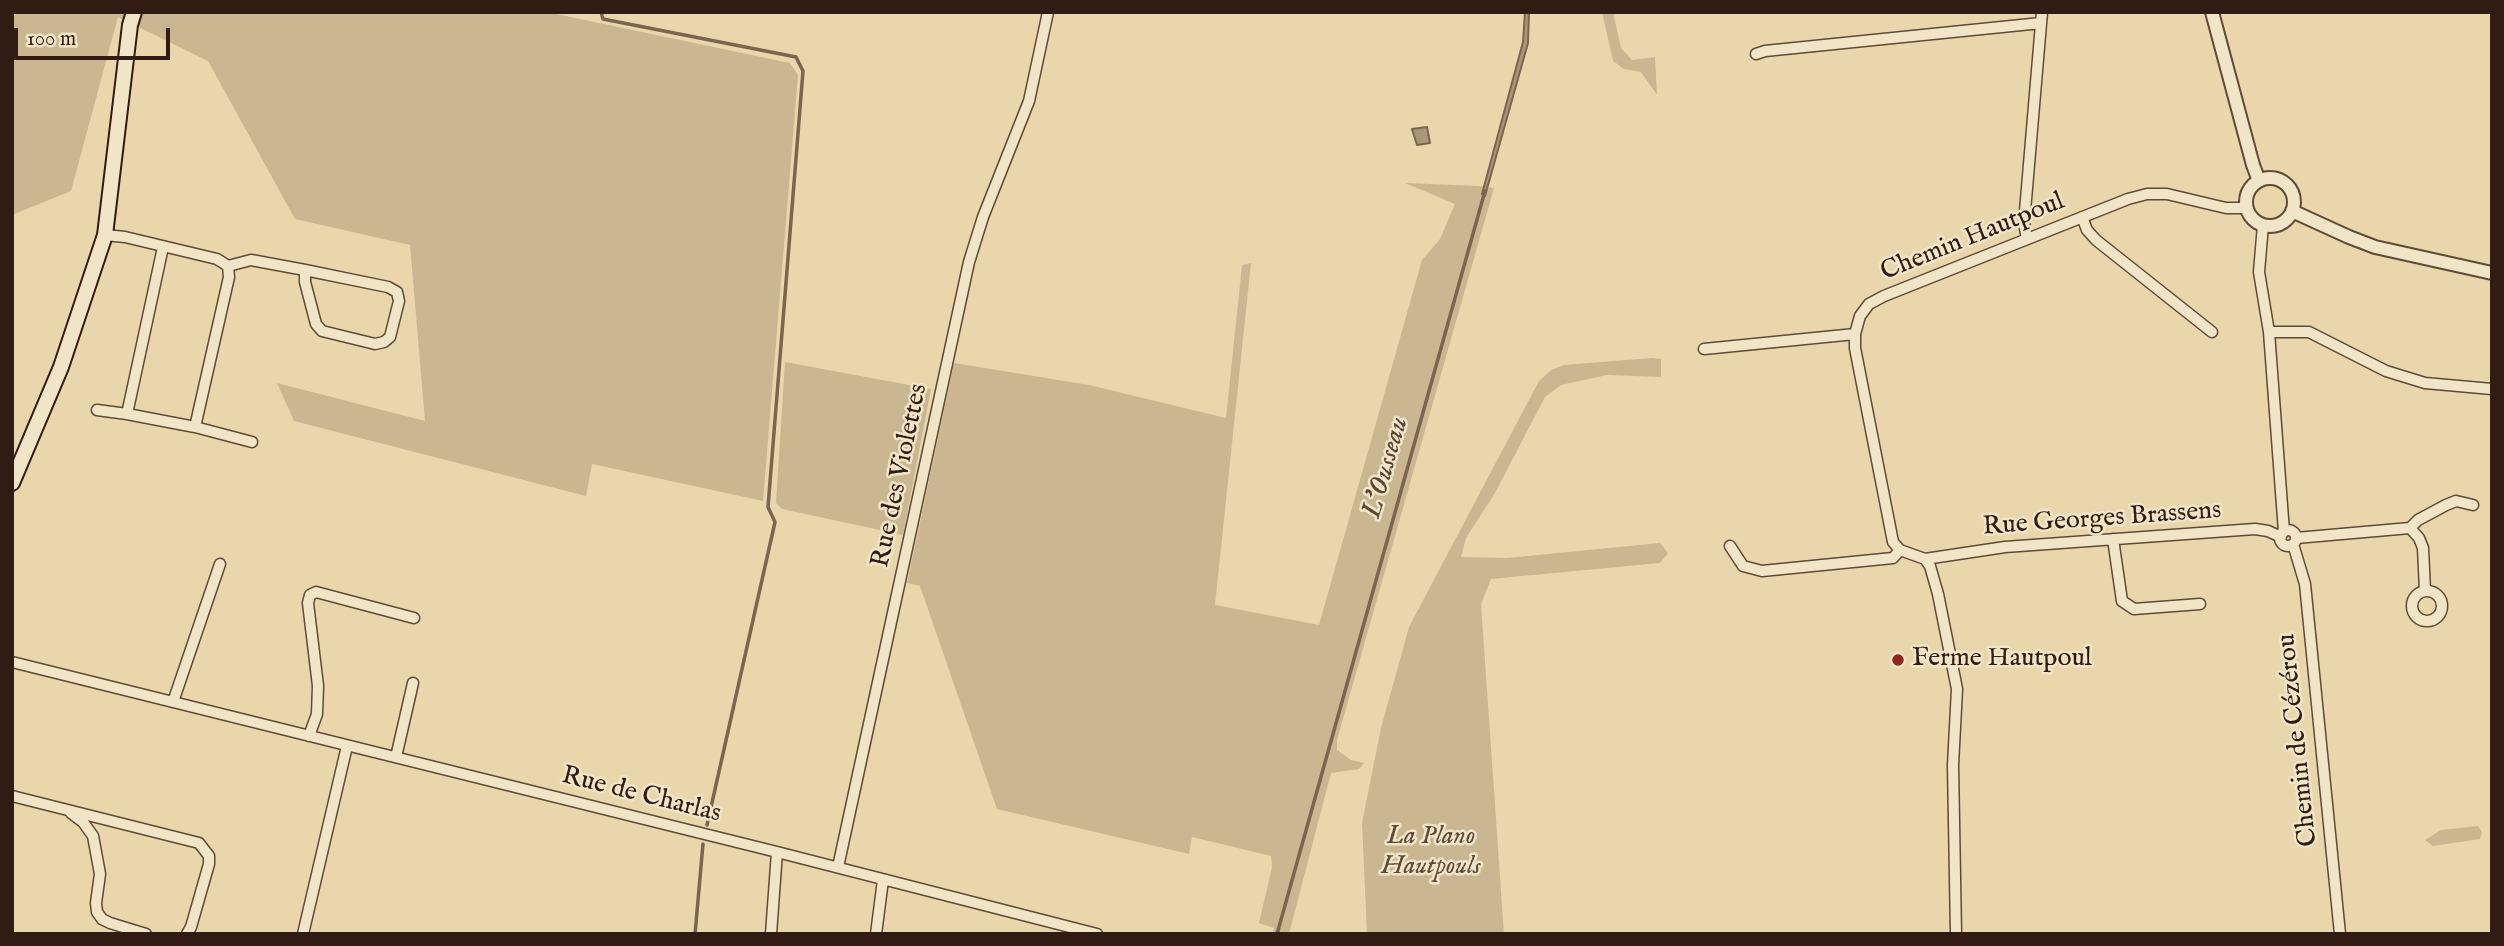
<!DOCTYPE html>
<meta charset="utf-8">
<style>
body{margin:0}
#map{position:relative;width:2504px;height:946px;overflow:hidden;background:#e9d7ab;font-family:"IM FELL English",serif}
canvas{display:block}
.frame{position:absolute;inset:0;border:14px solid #311b12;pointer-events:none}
.scale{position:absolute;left:14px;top:28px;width:156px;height:32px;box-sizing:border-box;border:4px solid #311b12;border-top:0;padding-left:9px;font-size:21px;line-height:24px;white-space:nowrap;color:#311b12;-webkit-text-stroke:5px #f1e5c8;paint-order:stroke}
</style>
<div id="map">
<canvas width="2504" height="946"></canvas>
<div class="frame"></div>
<div class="scale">100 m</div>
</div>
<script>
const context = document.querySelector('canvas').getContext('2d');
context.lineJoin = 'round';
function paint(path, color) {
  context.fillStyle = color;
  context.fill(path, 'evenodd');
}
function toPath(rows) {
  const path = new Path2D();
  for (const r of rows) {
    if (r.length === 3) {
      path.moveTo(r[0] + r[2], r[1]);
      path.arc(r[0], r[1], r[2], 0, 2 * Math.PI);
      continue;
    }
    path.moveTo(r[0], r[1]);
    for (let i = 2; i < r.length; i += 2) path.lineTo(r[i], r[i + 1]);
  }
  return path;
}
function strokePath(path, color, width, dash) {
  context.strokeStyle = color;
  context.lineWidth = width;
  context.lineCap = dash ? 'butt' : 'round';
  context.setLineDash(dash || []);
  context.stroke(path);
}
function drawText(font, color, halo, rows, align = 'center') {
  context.font = font + ' "IM FELL English",serif';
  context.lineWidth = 5;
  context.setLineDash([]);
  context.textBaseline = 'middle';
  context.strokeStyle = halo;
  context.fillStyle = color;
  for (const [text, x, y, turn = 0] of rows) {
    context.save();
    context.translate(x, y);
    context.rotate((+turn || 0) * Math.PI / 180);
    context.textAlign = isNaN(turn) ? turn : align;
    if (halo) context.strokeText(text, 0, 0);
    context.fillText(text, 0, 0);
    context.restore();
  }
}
const green = toPath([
 [12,12,547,12,790,63,798,75,763,501,592,464,586,496,294,421,277,383,425,421,410,245,295,219,208,61,118,17,71,191,12,215],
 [1602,12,1613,12,1621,48,1632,60,1655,57,1657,95,1641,72,1624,69,1613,61],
 [1405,183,1479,186,1494,188,1337,740,1337,750,1351,760,1364,763,1359,769,1331,773,1289,934,1272,934,1274,928,1259,923,1272,867,1271,856,1192,837,1189,854,997,809,920,586,907,583,954,363,1089,385,1226,418,1242,265,1251,263,1215,605,1319,625,1422,260,1440,239,1455,204],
 [1652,358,1661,359,1661,377,1607,375,1561,385,1545,397,1495,493,1466,538,1461,557,1507,558,1660,543,1668,553,1660,563,1491,579,1481,604,1504,934,1367,934,1362,823,1381,728,1409,627,1539,381,1551,370,1564,365],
 [785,362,931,389,903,535,782,509,776,503],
 [2478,826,2482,832,2480,839,2433,846,2425,840,2441,830]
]);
const water = toPath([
 [1525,12,1529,12,1528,43,1485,196,1482,194,1523,42,1525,12],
 [1427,127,1430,143,1417,145,1412,129,1427,127]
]);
const stream = toPath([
 [601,12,603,19,796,57,803,71,768,507,775,522,707,825],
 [695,934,703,844],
 [1277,934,1485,191]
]);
const minor = toPath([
 [1756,54,1765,51,2041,23],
 [2082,217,2087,230,2096,240,2212,332],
 [2263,225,2259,272,2269,332,2284,532],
 [105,235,125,237,217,259,228,266,229,277,195,427,127,414,163,247],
 [2027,239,2024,223,2042,12],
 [228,266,251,260,305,270,388,287,397,292,399,301,390,337,384,342,375,344,322,331,316,324,305,282,305,270],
 [2269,332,2309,332,2386,371,2425,383,2492,389],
 [1704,349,1855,334],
 [97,410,127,414],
 [195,427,252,442],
 [2410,528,2419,538,2423,548,2425,591],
 [2288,538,8],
 [2296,538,2410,528,2418,520,2446,505,2456,501,2473,505],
 [2113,539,2122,601,2134,609,2200,604],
 [2293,544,2305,584,2340,934],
 [1730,546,1743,566,1762,571,1893,558,1900,550],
 [1925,559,2005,547,2255,529,2268,531,2281,537],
 [2427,606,15],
 [12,662,777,852,1097,934],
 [173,702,220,564],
 [309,736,317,714,318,686,308,603,310,595,316,592,414,618],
 [396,757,413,683],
 [12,796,199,843,209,856,209,864,191,927,187,934],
 [71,813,83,822,93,836,100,874,96,903,97,912,102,919,110,923,146,934],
 [838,867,969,262,983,217,1029,101,1048,12],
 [303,934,347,746],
 [771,934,777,852],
 [876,934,883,880],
 [1956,934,1953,765,1957,689,1938,594,1930,566,1925,559,1900,550,1893,542,1855,348,1855,334,1860,316,1869,304,1884,296,2128,199,2147,194,2167,194,2226,208,2247,208]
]);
const tertiary = toPath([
 [2212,12,2253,165,2259,181],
 [2270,202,24],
 [2292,211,2349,237,2375,247,2492,273]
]);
const secondary = toPath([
 [12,483,61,367,105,235,130,25,134,12]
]);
const markers = [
 [1898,660,7,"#8f2418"]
];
const streetNames = [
 ["Chemin Hautpoul",1973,238,-22],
 ["Rue des Violettes",901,476,-78],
 ["Rue Georges Brassens",2102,520,-4],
 ["Chemin de Cézérou",2299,740,-96],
 ["Rue de Charlas",641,796,14]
];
const poiNames = [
 ["Ferme Hautpoul",1912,660]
];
const parkNames = [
 ["La Plano",1431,838],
 ["Hautpouls",1431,868]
];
const waterNames = [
 ["L'Ousseau",1387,468,-74]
];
paint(green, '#cab791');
paint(water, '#aa9777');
strokePath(water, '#7a654f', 2);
strokePath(stream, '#7a654f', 3.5);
strokePath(minor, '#5f4a38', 13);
strokePath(tertiary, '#5f4a38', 16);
strokePath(secondary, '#311b12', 18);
strokePath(minor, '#f1e5c8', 10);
strokePath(tertiary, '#f1e5c8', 12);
strokePath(secondary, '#f1e5c8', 14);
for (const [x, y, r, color] of markers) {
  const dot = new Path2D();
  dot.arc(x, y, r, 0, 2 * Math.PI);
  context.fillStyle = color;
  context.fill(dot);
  strokePath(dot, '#f1e5c8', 2.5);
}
drawText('26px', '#311b12', '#f1e5c8', streetNames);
drawText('26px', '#311b12', '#f1e5c8', poiNames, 'left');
drawText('italic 26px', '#5f4a38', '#f1e5c8', parkNames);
drawText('italic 28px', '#5b4635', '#f1e5c8', waterNames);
</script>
